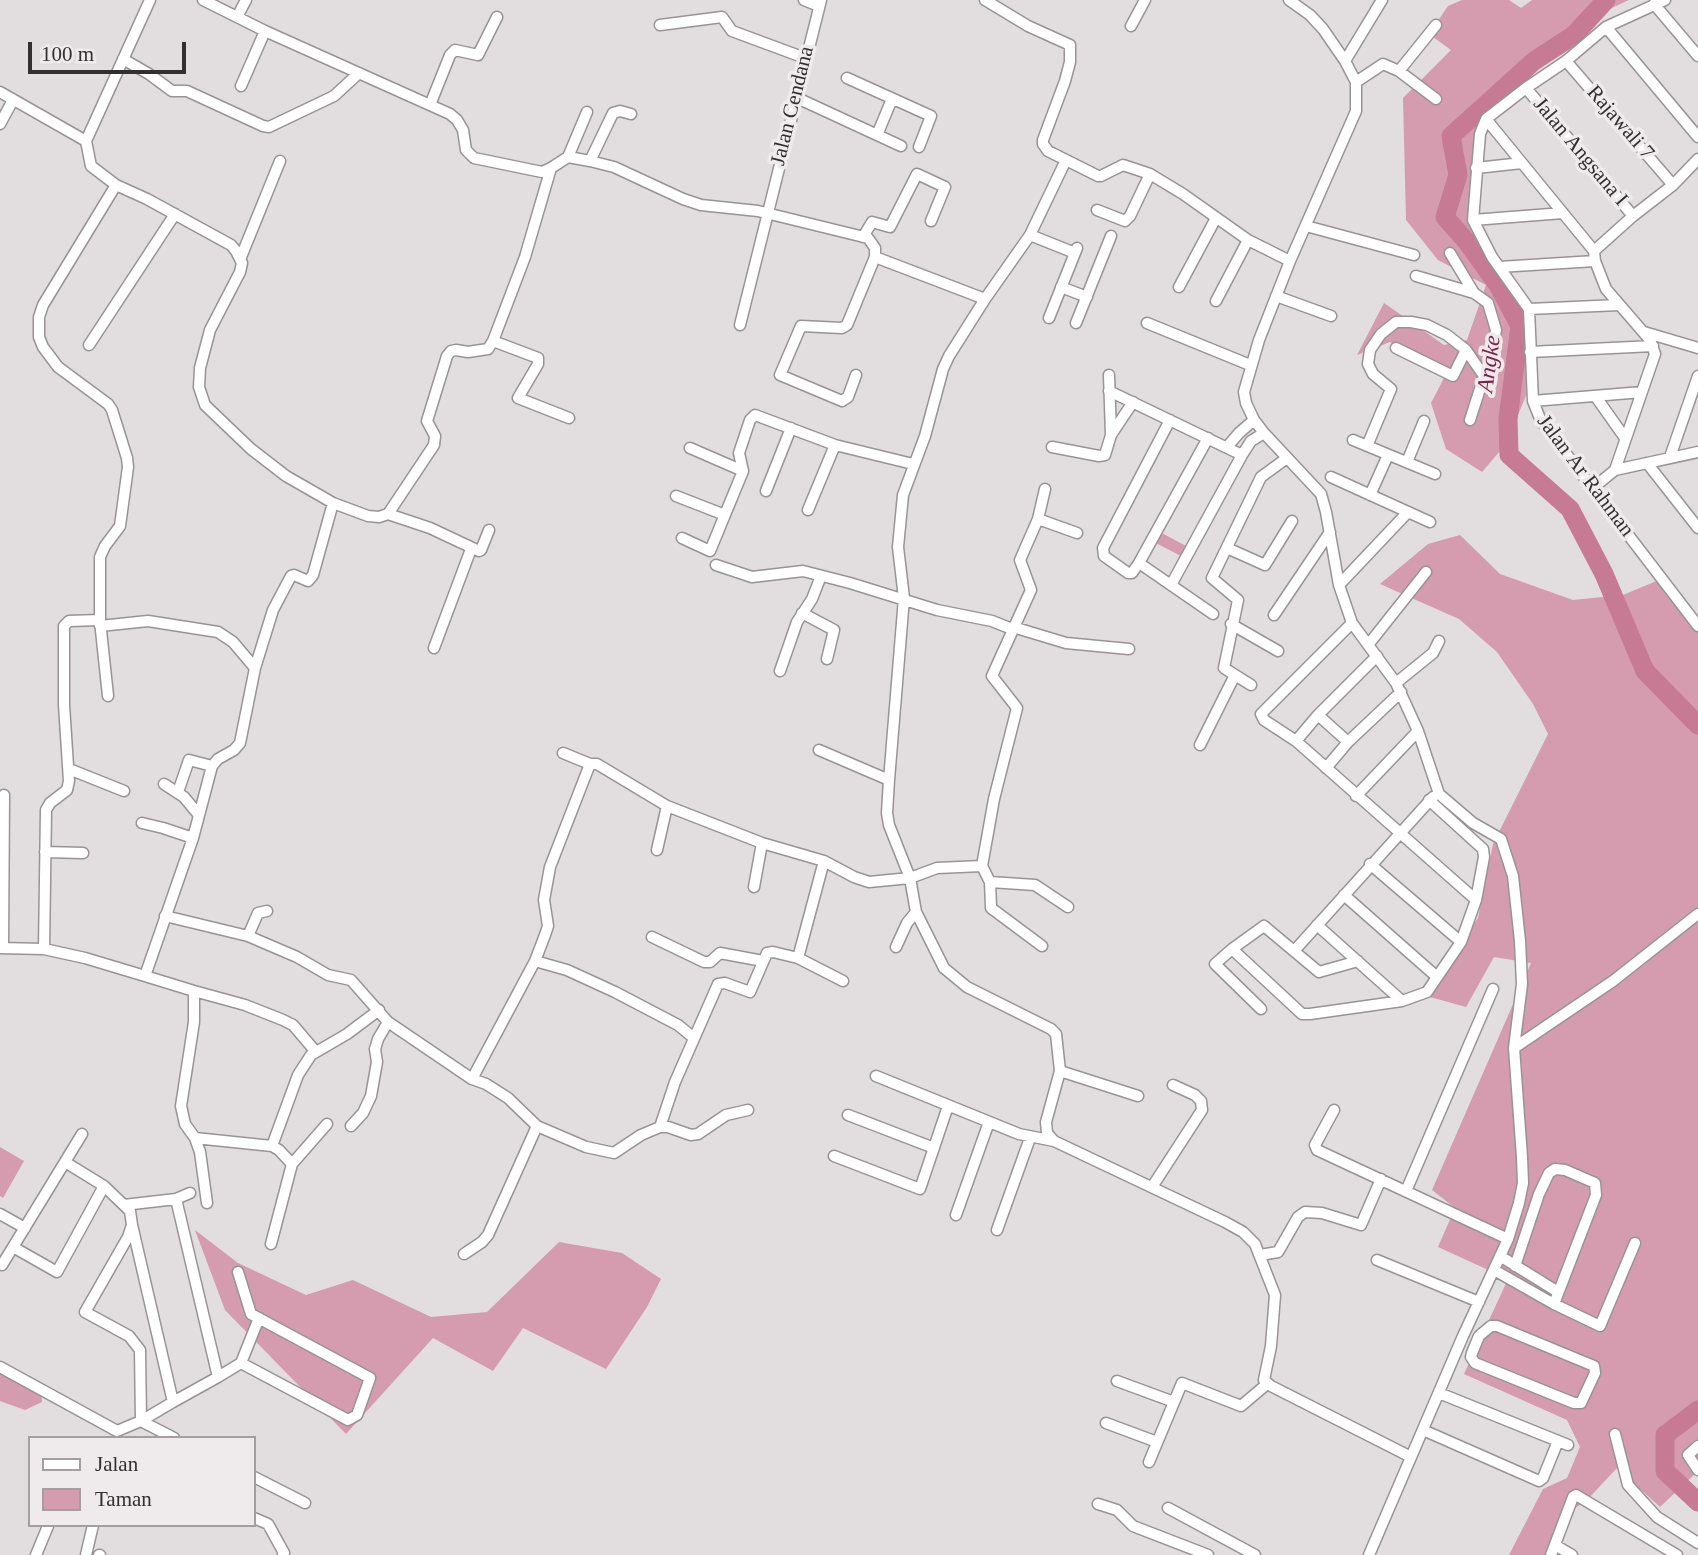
<!DOCTYPE html>
<style>
body{margin:0}
#map{position:relative;width:1698px;height:1555px;overflow:hidden;background:#e2ddde;font-family:"Times New Roman",serif}
canvas{display:block}
.legend{position:absolute;left:28px;top:1436px;width:228px;height:91px;box-sizing:border-box;background:#efeaeb;border:2px solid #a39fa0;margin:0;padding:9px 12px;list-style:none;font-size:21px;color:#312f30}
.legend li{display:flex;align-items:center;gap:14px;height:35px}
.legend b{width:35px;border:2px solid #a39fa0}
.scale{position:absolute;left:28px;top:42px;width:158px;height:32px;box-sizing:border-box;border:4px solid #312f30;border-top:0;padding-left:9px;font-size:21px;line-height:24px;white-space:nowrap;color:#312f30;-webkit-text-stroke:5px #efeaeb;paint-order:stroke}
</style>
<div id="map">
<canvas width="1698" height="1555"></canvas>
<ul class="legend">
<li><b style="height:9px;background:#fff"></b>Jalan</li>
<li><b style="height:19px;background:#d49cae"></b>Taman</li>
</ul>
<div class="scale">100 m</div>
</div>
<script>
const context = document.querySelector('canvas').getContext('2d');
context.lineJoin = 'round';
function paint(path, color) {
  context.fillStyle = color;
  context.fill(path, 'evenodd');
}
function toPath(rows) {
  const path = new Path2D();
  for (const r of rows) {
    path.moveTo(r[0], r[1]);
    for (let i = 2; i < r.length; i += 2) path.lineTo(r[i], r[i + 1]);
  }
  return path;
}
function strokePath(path, color, width, dash) {
  context.strokeStyle = color;
  context.lineWidth = width;
  context.lineCap = dash ? 'butt' : 'round';
  context.setLineDash(dash || []);
  context.stroke(path);
}
function drawText(font, color, halo, rows, align = 'center') {
  context.font = font + ' "Times New Roman",serif';
  context.lineWidth = 7;
  context.setLineDash([]);
  context.textBaseline = 'middle';
  context.strokeStyle = halo;
  context.fillStyle = color;
  for (const [text, x, y, turn = 0] of rows) {
    context.save();
    context.translate(x, y);
    context.rotate((+turn || 0) * Math.PI / 180);
    context.textAlign = isNaN(turn) ? turn : align;
    if (halo) context.strokeText(text, 0, 0);
    context.fillText(text, 0, 0);
    context.restore();
  }
}
const green = toPath([
 [1462,0,1509,0,1521,8,1532,0,1629,0,1605,11,1487,100,1480,132,1472,213,1490,249,1516,283,1527,320,1530,386,1506,444,1482,472,1446,449,1431,403,1445,376,1390,342,1357,355,1384,303,1444,345,1467,340,1486,285,1438,260,1406,220,1403,98,1451,50,1429,34,1448,6],
 [1158,531,1186,546,1181,556,1152,541],
 [1460,535,1500,574,1573,600,1623,595,1666,577,1698,618,1698,1471,1660,1507,1617,1468,1586,1501,1565,1514,1546,1555,1509,1555,1543,1489,1567,1478,1580,1447,1567,1420,1464,1374,1508,1279,1438,1247,1455,1208,1432,1190,1531,963,1494,957,1466,1007,1423,995,1478,918,1493,844,1548,734,1533,704,1497,652,1459,619,1380,584,1428,544],
 [0,1147,24,1161,3,1198,0,1196],
 [195,1230,238,1263,306,1295,353,1280,431,1317,487,1312,559,1242,622,1253,661,1279,647,1307,606,1369,523,1328,493,1371,433,1338,346,1434,225,1310],
 [0,1364,40,1382,42,1402,25,1410,0,1401]
]);
const river = toPath([
 [1606,0,1574,35,1534,61,1451,136,1458,175,1445,217,1467,242,1498,285,1520,326,1508,419,1509,455,1570,509,1604,574,1645,671,1698,725],
 [1698,1410,1665,1435,1665,1471,1698,1502]
]);
const street = toPath([
 [150,0,86,141,91,166,116,185,147,199,231,245,236,251,242,263,240,272,210,330,200,368,199,387,205,405,251,449,286,476,333,503,368,516,379,517,388,514,434,445,435,436,427,421,447,356,451,351,456,350,468,352,488,349,493,341,525,257,551,168],
 [203,0,265,31,450,114,457,120,463,130,466,150,474,158,542,172,551,168,568,157,590,161,614,167,683,199,701,205,758,211,868,238,875,248,875,257,847,325,842,328,801,326,780,375,842,401,848,397,856,375],
 [804,0,819,6],
 [985,0,1028,26,1070,45,1070,62,1065,81,1043,140,1043,144,1048,151,1098,176,1101,176,1123,165,1150,174,1183,194,1248,240,1290,261],
 [1289,0,1310,15,1323,29,1345,61,1356,82,1356,111,1290,261,1259,340,1244,392,1246,403,1254,420,1264,433,1321,494,1326,512,1339,585,1352,623,1396,683,1418,731,1439,794,1473,823,1501,839,1513,876,1520,941,1522,984,1514,1048,1522,1157,1523,1183,1519,1203,1508,1239,1463,1336,1369,1555],
 [1665,0,1606,27,1566,61,1526,88,1486,119,1480,134,1473,220,1492,257,1529,309,1533,401,1541,421,1698,626],
 [1654,4,1698,56],
 [237,17,246,0],
 [660,25,722,17,732,31,805,58],
 [1131,26,1145,0],
 [1606,27,1698,137],
 [123,59,149,74,172,91,187,91,263,126,269,127,334,96,359,73],
 [1345,61,1382,0],
 [1566,61,1673,185],
 [1399,71,1436,25],
 [847,78,931,116,919,147],
 [1356,82,1383,64,1399,71,1436,99],
 [241,86,265,31],
 [1526,88,1633,216],
 [0,92,86,141],
 [795,97,901,146],
 [430,105,450,55,455,50,478,55,497,17],
 [1486,119,1594,251],
 [0,124,13,100],
 [877,135,892,99],
 [568,157,587,112],
 [1066,160,1030,235,985,299,949,356,943,369,925,436,903,495,898,547,904,598,889,780,887,813,889,825,910,878,916,912,944,968,967,987,1051,1029,1056,1034,1060,1071,1046,1122,1047,1133,1054,1141,1225,1222,1243,1232,1255,1244,1275,1295,1271,1346,1264,1380,1271,1386,1411,1457],
 [590,161,613,113,620,111,631,114],
 [1476,168,1522,163],
 [1097,210,1125,221,1130,216,1150,174],
 [1473,220,1563,213],
 [1306,226,1414,255],
 [1030,235,1075,253],
 [863,237,872,222,890,227,917,174,945,187,931,221],
 [1450,253,1474,293,1488,303,1496,330,1493,348,1470,420],
 [241,257,280,161],
 [875,257,985,299],
 [1499,267,1595,261],
 [1416,276,1474,293],
 [1061,287,1087,297],
 [1179,287,1216,218],
 [1276,296,1331,316],
 [1216,301,1248,240],
 [1529,309,1619,305],
 [1049,318,1077,248],
 [1076,323,1111,236],
 [1147,323,1250,365],
 [740,325,821,0],
 [1644,332,1698,348],
 [493,341,538,358,538,364,518,398,569,418],
 [89,345,175,214],
 [1396,348,1453,376,1466,350],
 [1530,352,1653,346],
 [1109,391,1242,455],
 [1596,397,1625,438],
 [1533,401,1642,392],
 [1170,420,1103,548,1104,556,1128,573,1132,573,1139,563,1208,438],
 [1111,435,1133,402],
 [1353,440,1435,474],
 [1367,446,1391,389,1373,374,1368,364,1370,350,1381,334,1396,322,1411,322,1427,325,1447,335,1466,350,1484,376],
 [1052,447,1099,456,1105,455,1111,435,1109,375],
 [1227,447,1239,433,1254,420],
 [690,448,743,471],
 [1670,457,1698,376],
 [1407,462,1424,421],
 [1647,463,1698,528],
 [1615,470,1698,452],
 [1331,477,1430,522],
 [1593,488,1615,470,1655,354,1650,340,1606,289,1595,261,1594,251,1633,216,1673,185,1698,159],
 [766,491,791,428],
 [1370,495,1388,455],
 [676,496,725,515],
 [808,510,835,445],
 [388,514,430,528,479,551,481,550,489,530],
 [1038,519,1077,533],
 [682,538,710,551,743,471,739,453,750,420,755,415,835,445,913,464],
 [1227,548,1265,565,1292,521],
 [1139,563,1213,614],
 [716,565,752,577,803,571,850,583,937,610,992,621,1012,629],
 [1171,585,1242,455,1251,441,1264,433],
 [1339,585,1408,512],
 [802,613,834,630,827,659],
 [1274,615,1330,532],
 [100,621,108,696],
 [1352,623,1261,714,1264,720,1296,741,1476,900],
 [1231,624,1278,651],
 [100,626,148,621,218,632,233,642,255,668],
 [1013,627,1066,643,1129,649],
 [1368,645,1426,572],
 [434,648,471,549],
 [780,671,797,622,812,599,821,576],
 [1396,683,1433,653,1439,641],
 [1251,685,1224,668,1238,600,1212,578,1261,477,1287,458],
 [1318,715,1348,742],
 [1296,741,1318,715,1377,656],
 [1200,745,1235,675],
 [819,750,889,780],
 [563,753,590,764,597,764,667,806,762,843,824,861,854,877,869,882,910,878,937,868,982,866],
 [1326,768,1348,742,1401,692],
 [69,769,124,791],
 [164,784,184,797,198,814],
 [178,792,189,760,212,766],
 [1356,796,1418,731],
 [142,823,163,828,193,838],
 [657,850,667,806],
 [45,852,83,853],
 [1370,864,1461,942],
 [990,882,1035,885,1068,907],
 [754,887,762,843],
 [1344,895,1437,977],
 [165,916,248,936,297,957,328,975,351,980,388,1022,472,1079,486,1084,508,1098,537,1126,586,1147,614,1153,641,1135,660,1127,675,1082,718,984,725,983,750,992,767,953,773,952,798,958,824,861],
 [1317,925,1402,1001],
 [248,936,258,913,267,911],
 [652,937,704,962,710,962,720,953,763,961],
 [1042,946,991,908,990,882,982,866,994,799,1017,708,992,676,1031,590,1020,560,1038,519,1045,489],
 [3,947,4,795],
 [896,947,907,923,916,912],
 [0,948,44,949,85,958,145,976],
 [44,949,46,810,50,803,67,790,69,781,64,705,64,626,69,621,100,620,100,557,105,546,120,526,128,467,127,458,112,410,108,404,58,367,43,347,39,337,39,317,43,305,116,185],
 [1232,949,1215,964,1261,1009],
 [1294,951,1433,797],
 [798,958,843,981],
 [535,961,567,970,615,992,678,1025,694,1038],
 [1358,961,1319,972,1264,926,1232,949,1302,1014,1310,1014,1402,1001,1427,992,1461,942,1476,900,1484,857,1483,849,1429,800],
 [194,991,245,1005,283,1020,293,1025,316,1052],
 [1514,1048,1613,981,1698,914],
 [1060,1071,1138,1096],
 [876,1076,1019,1134,1054,1141],
 [472,1079,535,961,545,935,548,926,544,900,550,867,590,764],
 [1334,1110,1315,1145,1317,1150,1508,1239],
 [848,1115,934,1148],
 [351,1126,363,1113,371,1096,377,1062,375,1049,378,1039,388,1022],
 [660,1127,668,1127,691,1135,698,1134,726,1115,748,1110],
 [195,1138,200,1152,207,1203],
 [272,1146,298,1075,311,1055,347,1034,379,1010],
 [834,1156,920,1189,948,1106],
 [292,1164,327,1124],
 [1152,1187,1202,1110,1201,1101,1195,1095,1173,1085],
 [1406,1191,1493,989],
 [124,1205,176,1199,190,1193],
 [0,1214,25,1228],
 [956,1215,989,1122],
 [132,1225,173,1402,141,1421,174,1438],
 [997,1230,1030,1138],
 [271,1244,292,1164,279,1150,272,1146,195,1138,185,1124,181,1106,194,1022,194,991,145,976,193,838,212,766,218,759,234,750,240,743,255,668,273,610,291,576,294,575,308,581,313,575,333,503],
 [13,1247,57,1272,104,1186,65,1162],
 [464,1254,482,1242,488,1235,537,1126],
 [1260,1255,1278,1252,1298,1217,1305,1212,1322,1213,1361,1225,1381,1179],
 [1500,1256,1558,1292],
 [1377,1260,1479,1302],
 [0,1264,2,1265,82,1134],
 [1515,1266,1539,1194,1549,1173,1555,1169,1565,1170,1595,1183,1596,1195,1554,1304],
 [1494,1270,1554,1304,1600,1326,1635,1243],
 [1491,1326,1497,1326,1594,1366,1595,1373,1581,1403,1574,1403,1475,1363,1471,1357,1472,1353,1479,1336,1491,1326],
 [241,1363,259,1318],
 [0,1367,117,1431,141,1421,140,1350,129,1336,85,1312,128,1237,132,1225,130,1211,104,1186],
 [218,1377,241,1363,348,1420,357,1415,370,1378,251,1314,238,1272],
 [1117,1381,1174,1402],
 [1439,1393,1568,1445],
 [173,1402,218,1377,176,1199],
 [1106,1423,1157,1442],
 [1423,1430,1539,1481,1543,1478,1558,1441],
 [1615,1434,1628,1485,1657,1517,1698,1543],
 [1698,1446,1688,1455,1698,1470],
 [1149,1462,1182,1383,1241,1406,1267,1384],
 [254,1477,305,1503],
 [1098,1504,1117,1510,1133,1526,1208,1555],
 [1168,1508,1255,1555],
 [254,1518,268,1524,284,1553,283,1555],
 [1555,1545,1572,1555],
 [36,1555,48,1526],
 [86,1555,93,1525],
 [99,1555,100,1555],
 [1551,1555,1573,1497,1576,1495,1677,1555]
]);
const streetNames = [
 ["Jalan Cendana",793,106,-76],
 ["Rajawali 7",1620,123,49],
 ["Jalan Angsana I",1580,152,50],
 ["Jalan Ar Rahman",1585,476,53]
];
const waterNames = [
 ["Angke",1490,364,-82]
];
paint(green, '#d49cae');
strokePath(river, '#c77a94', 19);
strokePath(street, '#999395', 13);
strokePath(street, '#fff', 10);
drawText('21px', '#312f30', '#efeaeb', streetNames);
drawText('italic 23px', '#7e224a', '#efeaeb', waterNames);
</script>
